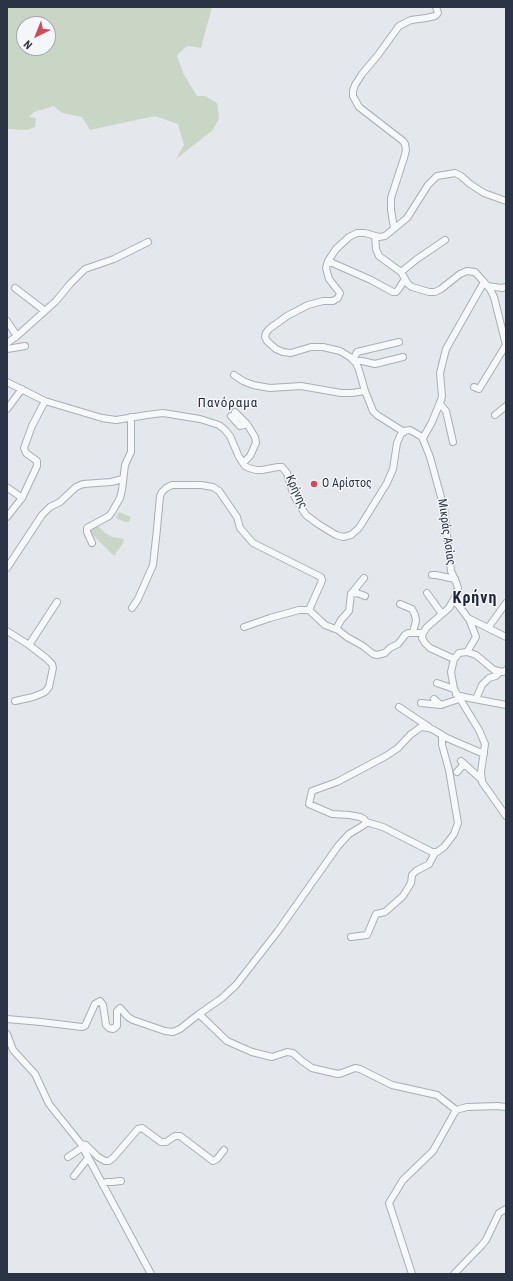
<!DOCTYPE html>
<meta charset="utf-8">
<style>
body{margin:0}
#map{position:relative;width:513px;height:1281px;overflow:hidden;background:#e4e7ec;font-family:"Roboto Condensed",sans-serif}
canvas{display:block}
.frame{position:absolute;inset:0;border:8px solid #2b3445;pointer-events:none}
.north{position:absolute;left:16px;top:16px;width:40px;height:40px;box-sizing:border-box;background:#f4f6f9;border:1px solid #a4a8b1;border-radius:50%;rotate:223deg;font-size:11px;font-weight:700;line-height:16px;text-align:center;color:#2b3445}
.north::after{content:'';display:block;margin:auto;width:14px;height:18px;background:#d1495b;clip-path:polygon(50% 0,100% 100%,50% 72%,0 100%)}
</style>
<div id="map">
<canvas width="513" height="1281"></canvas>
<div class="frame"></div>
<div class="north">N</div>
</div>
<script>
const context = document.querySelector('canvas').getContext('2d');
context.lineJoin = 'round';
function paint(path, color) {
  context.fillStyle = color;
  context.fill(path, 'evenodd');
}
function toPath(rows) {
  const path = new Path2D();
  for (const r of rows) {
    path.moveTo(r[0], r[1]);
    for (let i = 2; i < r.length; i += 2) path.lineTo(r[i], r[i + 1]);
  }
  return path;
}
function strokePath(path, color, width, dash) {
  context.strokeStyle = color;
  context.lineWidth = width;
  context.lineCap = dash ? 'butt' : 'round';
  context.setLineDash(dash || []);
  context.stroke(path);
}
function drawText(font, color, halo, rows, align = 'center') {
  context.font = font + ' "Roboto Condensed",sans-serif';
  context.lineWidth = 3;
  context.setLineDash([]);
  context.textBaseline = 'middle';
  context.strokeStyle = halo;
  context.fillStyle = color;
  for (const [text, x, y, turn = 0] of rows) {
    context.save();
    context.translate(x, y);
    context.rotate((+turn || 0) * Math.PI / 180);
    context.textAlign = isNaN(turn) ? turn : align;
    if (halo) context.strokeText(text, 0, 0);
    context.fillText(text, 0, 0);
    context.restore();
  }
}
const green = toPath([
 [7,7,212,7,201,48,187,46,177,55,183,73,197,96,205,96,217,103,219,118,213,130,176,159,184,145,178,124,155,116,90,130,82,117,62,113,54,106,34,112,29,117,36,118,35,127,27,130,7,129],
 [24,24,48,24,48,48,24,48],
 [119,512,131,517,129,522,125,522,116,518],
 [97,525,105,533,112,537,124,539,123,543,114,556,87,529]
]);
const minor = toPath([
 [394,228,391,210,391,198,404,158,406,150,405,144,403,141,359,107,353,96,353,91,355,85,362,74,378,55,399,26,411,20,426,18,435,16,438,13,436,7],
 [375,236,376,249,379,256,401,272,408,284,412,287,429,292,435,292,441,289,460,274,467,271,475,272,484,282],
 [328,261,371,280,393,292,396,292,398,290,405,279],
 [401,272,417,259,445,240],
 [487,286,502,288,506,287],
 [15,288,45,311],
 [7,321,17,336],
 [7,343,17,336,56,301,70,284,85,269,114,259,148,242],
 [7,349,25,346],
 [353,360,357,352,399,342],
 [354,361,362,361,375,364,403,357],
 [234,375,243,381,253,385,270,388,301,386,341,393,352,393,365,391],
 [7,382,45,401,102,418,116,420,147,415,163,413,200,419,219,425,225,430,230,436,239,457,245,466,249,468,256,470,262,470,278,467,282,467,287,473,293,493,298,503,306,515,318,524,336,535,343,537,351,535,359,528,387,483,393,469,397,443,401,434,404,431,410,430,422,437,430,457,444,508,451,571,456,582,458,588,455,597,449,608,427,627,423,633,422,638,425,643,430,648,454,659,451,672,454,689,479,730,485,744,481,772,482,782,506,816],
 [474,387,479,389,506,345],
 [440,404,446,411,453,442],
 [7,409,22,389],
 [235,412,247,424,255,437,256,443,250,456,243,463],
 [495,415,506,406],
 [231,416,240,426,247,424],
 [404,432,377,415,373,411,365,391,359,370,356,363,350,357,340,351,323,347,311,347,291,353,283,352,276,349,267,341,265,337,266,333,269,329,287,316,308,305,323,301,333,301,338,298,340,293,329,279,326,268,328,261,336,249,349,237,357,233,365,233,379,237,385,236,407,218,428,185,437,176,455,173,461,176,470,184,484,193,506,201],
 [423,438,432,422,441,400,442,396,440,373,446,349,484,282,490,289,494,297,506,345],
 [8,488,22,498],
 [7,517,22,498,37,466,37,461,26,453,24,448,32,426,45,401],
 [92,543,87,532,87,528,109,516,112,512,120,498,122,490,125,465,131,452,131,417],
 [7,568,42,515,50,507,60,502,76,487,83,484,111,482,123,479],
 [432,575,436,575,455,579],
 [427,593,442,614],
 [351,594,357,593,365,596],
 [454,601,459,606,468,618,488,628,506,603],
 [400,604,412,609,415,615,416,621,413,632],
 [132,608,138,599,153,565,157,529,160,496,162,492,166,488,172,485,201,485,213,487,219,491,237,517,240,528,253,543,321,577,322,580,321,583,309,610,325,625,338,630,347,637,363,646,373,654,377,655,385,653,390,648,398,644,405,635,408,633,423,633],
 [244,627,270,618,299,610,309,610],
 [488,628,506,637],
 [336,629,341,620,349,611,351,594,364,578],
 [7,631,29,645,46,658,52,664,53,668,49,687,45,692,33,697,15,701],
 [29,645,57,602],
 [467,652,476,637,469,619],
 [454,659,459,653,467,652,476,655,494,670,503,672,506,670],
 [437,683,454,689],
 [456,694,464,697,506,705],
 [434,699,441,705,459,699],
 [476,699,482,685,489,678,496,676,498,674,499,672],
 [421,703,441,705],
 [399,707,429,727],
 [442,735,442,745,449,770,458,823,454,834,444,847,437,852,432,852,383,827,366,822,364,819,360,817,349,815,332,814,309,804,312,791,337,782,386,756,398,748,410,735,421,727,429,728,434,730,437,732,447,738,484,754],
 [461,761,482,780],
 [457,772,464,764],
 [351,937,367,935,376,914,385,912,403,896,411,883,412,875,416,871,429,864,435,853],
 [199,1014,222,998,236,985,278,931,338,846,349,834,364,825,366,822],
 [7,1019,41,1022,82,1027,85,1026,95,1004,100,1001,103,1005,106,1025,109,1028,113,1029,117,1026,117,1011,120,1008,128,1017,133,1020,165,1031,173,1032,180,1029,199,1014,227,1041,252,1052,272,1057,287,1052,293,1053,302,1061,312,1068,338,1074,342,1073,355,1068,360,1069,392,1085,437,1095,456,1110,467,1107,497,1106,506,1107],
 [7,1034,13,1050,35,1074,49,1104,81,1144,151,1274],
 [81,1144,86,1145,98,1157,105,1161,109,1161,113,1158,138,1129,142,1128,161,1142,166,1142,175,1136,180,1136,213,1161,217,1159,224,1150],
 [68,1157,83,1147],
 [74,1176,88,1158],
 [102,1184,107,1182,112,1182,121,1181],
 [412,1274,389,1203,403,1180,433,1151,456,1110],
 [454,1274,481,1246,486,1240,499,1213,506,1209]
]);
const markers = [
 [314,484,4,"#d1495b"]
];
const poiNames = [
 ["Ο Αρίστος",322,484]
];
const streetNames = [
 ["Κρήνης",296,492,65],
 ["Μικράς Ασίας",446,532,82]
];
const neighbourhoodNames = [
 ["Πανόραμα",228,404]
];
const districtNames = [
 ["Κρήνη",475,599]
];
paint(green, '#c9d6c5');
strokePath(minor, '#a9aeb7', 8);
strokePath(minor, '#f7f8fa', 6);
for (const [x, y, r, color] of markers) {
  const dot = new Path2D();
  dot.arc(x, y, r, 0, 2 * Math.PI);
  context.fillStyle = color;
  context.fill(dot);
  strokePath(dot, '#f4f6f9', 1.5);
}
drawText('12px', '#2b3445', '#f4f6f9', poiNames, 'left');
drawText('12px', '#2b3445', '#f4f6f9', streetNames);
context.letterSpacing = '1px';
drawText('13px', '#1d2536', '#f4f6f9', neighbourhoodNames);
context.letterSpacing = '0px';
context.letterSpacing = '1px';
drawText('bold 16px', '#1d2536', '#f4f6f9', districtNames);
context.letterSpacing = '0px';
</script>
